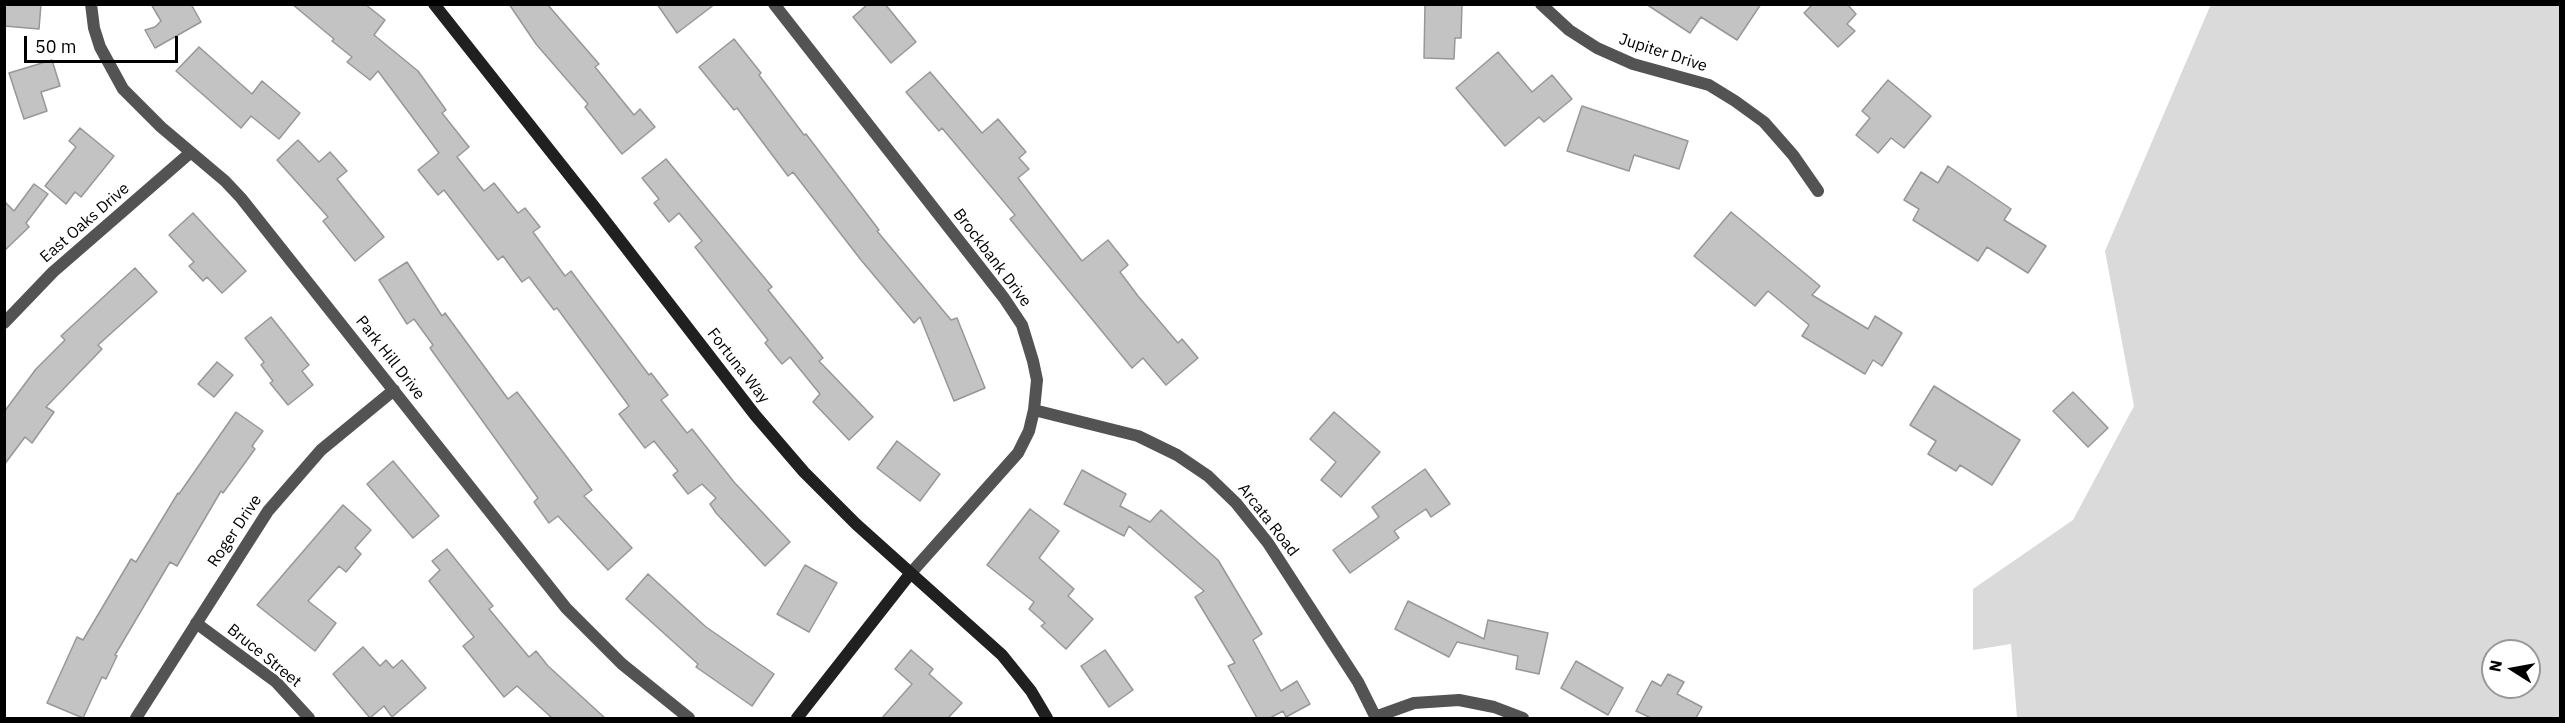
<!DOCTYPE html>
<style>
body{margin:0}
#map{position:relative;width:2565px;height:723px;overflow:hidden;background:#fff;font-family:"IBM Plex Sans",sans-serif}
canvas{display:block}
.frame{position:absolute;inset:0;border:6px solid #000;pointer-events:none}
.north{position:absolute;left:2481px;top:639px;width:60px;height:60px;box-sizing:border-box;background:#fff;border:2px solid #999;border-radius:50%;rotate:281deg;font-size:16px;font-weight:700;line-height:24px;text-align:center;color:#000}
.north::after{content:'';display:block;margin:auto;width:21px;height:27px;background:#000;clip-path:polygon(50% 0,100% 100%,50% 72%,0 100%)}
.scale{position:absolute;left:24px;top:36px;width:154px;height:27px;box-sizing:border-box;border:3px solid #000;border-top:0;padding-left:8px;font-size:18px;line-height:21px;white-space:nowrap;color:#000;-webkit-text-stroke:4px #fff;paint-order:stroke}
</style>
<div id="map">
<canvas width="2565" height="723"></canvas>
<div class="frame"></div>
<div class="north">N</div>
<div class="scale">50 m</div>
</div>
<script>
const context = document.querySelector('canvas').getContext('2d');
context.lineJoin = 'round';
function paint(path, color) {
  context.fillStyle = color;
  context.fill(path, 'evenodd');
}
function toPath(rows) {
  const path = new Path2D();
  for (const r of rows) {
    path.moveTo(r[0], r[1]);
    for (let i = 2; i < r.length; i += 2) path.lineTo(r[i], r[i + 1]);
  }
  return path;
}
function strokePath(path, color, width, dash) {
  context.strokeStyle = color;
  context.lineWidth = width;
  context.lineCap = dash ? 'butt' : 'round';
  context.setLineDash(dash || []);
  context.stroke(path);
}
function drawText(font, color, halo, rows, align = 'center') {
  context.font = font + ' "IBM Plex Sans",sans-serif';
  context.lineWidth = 5;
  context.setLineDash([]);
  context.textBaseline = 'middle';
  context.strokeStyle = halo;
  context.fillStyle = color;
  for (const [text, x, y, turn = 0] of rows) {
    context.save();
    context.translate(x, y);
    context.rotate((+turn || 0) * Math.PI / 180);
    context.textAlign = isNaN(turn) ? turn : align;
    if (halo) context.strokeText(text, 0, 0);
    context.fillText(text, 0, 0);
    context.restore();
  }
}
const green = toPath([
 [2211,4,2560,5,2560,718,2017,718,2011,644,1973,650,1973,589,2073,520,2134,406,2105,251],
 [2493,651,2529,651,2529,687,2493,687]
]);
const building = toPath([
 [4,4,41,4,39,29,4,26,4,4],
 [151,4,191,4,201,22,155,48,145,30,155,27,161,21,151,4],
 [292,4,365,4,385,20,374,35,418,71,446,110,442,113,469,147,457,157,484,191,494,183,518,213,525,208,540,227,533,232,565,276,571,271,649,375,651,373,668,395,661,400,687,433,692,429,734,482,790,542,765,566,716,513,710,504,716,498,702,484,688,494,673,475,678,471,654,441,645,448,619,414,629,406,557,308,554,310,529,277,522,282,503,256,498,260,444,190,438,195,418,170,439,153,378,71,370,80,347,62,352,57,332,41,334,39,292,4],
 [509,4,547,4,599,64,595,67,634,115,640,109,655,127,622,154,585,107,588,104,536,44,509,4],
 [657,4,715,4,677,33,657,4],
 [868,4,885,4,916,42,891,63,853,17,868,4],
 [1425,4,1462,4,1461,38,1455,38,1454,59,1424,58,1425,4],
 [1646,4,1761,4,1737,40,1701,17,1690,33,1646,4],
 [1813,4,1847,4,1856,14,1847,24,1855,31,1838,47,1804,13,1813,4],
 [734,39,761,73,759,75,804,135,806,134,879,230,877,231,951,320,957,318,985,388,954,401,920,317,914,323,861,260,793,172,788,176,737,108,734,110,699,67,734,39],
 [199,47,252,94,262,81,300,113,279,139,251,116,241,128,176,71,199,47],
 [1498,52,1532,92,1552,75,1572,99,1544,122,1539,117,1505,146,1456,88,1498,52],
 [52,60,60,86,41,92,47,111,24,119,9,73,52,60],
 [930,72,982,133,998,119,1026,152,1019,158,1029,169,1018,178,1082,261,1108,240,1128,265,1120,272,1138,296,1178,343,1182,339,1198,358,1166,385,1143,358,1132,368,1010,219,1015,215,942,128,939,131,906,92,930,72],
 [1888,80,1931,116,1904,148,1891,138,1878,153,1856,135,1870,118,1862,111,1888,80],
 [1582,106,1688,141,1679,169,1634,155,1629,171,1567,151,1582,106],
 [80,128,114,156,81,197,75,192,66,204,45,186,76,147,69,141,80,128],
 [298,140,319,162,330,152,347,171,337,179,384,237,355,261,323,221,328,217,277,160,298,140],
 [666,159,772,287,768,290,823,358,819,361,873,417,849,440,813,402,820,394,790,357,782,364,765,343,768,340,695,247,702,241,679,213,669,222,654,203,659,199,642,178,666,159],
 [1948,166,2011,209,2004,220,2046,246,2028,273,1987,247,1978,261,1913,220,1919,209,1904,200,1921,172,1938,183,1948,166],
 [34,184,48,194,26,223,29,227,4,251,4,201,14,211,34,184],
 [1731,212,1820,286,1812,295,1868,329,1875,316,1902,333,1882,366,1873,360,1865,374,1802,336,1809,325,1768,291,1755,306,1694,256,1731,212],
 [193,213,246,271,222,293,207,277,203,281,189,266,194,262,169,235,193,213],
 [407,262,442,316,445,313,508,399,517,392,592,490,584,496,632,548,608,570,558,516,549,523,534,502,538,498,430,348,433,345,414,319,407,324,379,280,407,262],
 [135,268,157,292,98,345,102,349,46,407,54,412,32,443,25,437,4,465,4,412,36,369,65,340,61,336,135,268],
 [271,317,309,365,302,371,313,385,288,405,270,383,273,381,261,365,264,362,245,338,271,317],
 [217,362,233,375,214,397,198,384,217,362],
 [1934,386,2020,440,1992,485,1960,465,1956,471,1928,454,1936,441,1910,425,1934,386],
 [2073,392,2108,428,2088,447,2053,411,2073,392],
 [236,412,263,431,252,446,255,449,223,493,221,491,177,566,170,562,115,655,117,656,106,679,102,677,83,718,47,703,77,637,83,640,131,559,136,562,178,493,179,494,236,412],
 [1334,412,1380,452,1341,497,1321,480,1336,462,1310,439,1334,412],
 [897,441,940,474,920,501,877,468,897,441],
 [393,461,439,516,413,538,367,484,393,461],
 [1425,469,1450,504,1431,517,1426,509,1394,531,1399,538,1350,573,1333,550,1379,517,1372,507,1425,469],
 [1082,470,1126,494,1120,506,1150,522,1161,510,1218,560,1262,634,1253,640,1281,691,1297,681,1310,704,1286,717,1283,711,1270,718,1257,718,1228,666,1235,663,1195,597,1204,591,1129,526,1124,536,1064,504,1082,470],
 [343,505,371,530,355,548,361,554,346,572,339,566,308,601,336,623,315,651,257,605,343,505],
 [1030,509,1059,531,1039,558,1074,589,1068,596,1093,619,1066,649,1041,626,1045,623,1029,609,1034,602,987,565,1030,509],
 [447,549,493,606,489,609,529,657,536,651,548,666,605,718,552,718,517,686,504,697,463,646,474,637,429,581,440,570,432,561,447,549],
 [805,565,837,583,809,632,777,614,805,565],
 [648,574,706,627,774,674,752,706,696,667,698,664,626,599,648,574],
 [1408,601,1484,639,1488,620,1548,633,1539,674,1516,669,1518,656,1457,642,1449,657,1395,629,1408,601],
 [363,647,380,666,386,660,393,668,402,660,426,688,392,717,384,706,370,718,333,674,363,647],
 [911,650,933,669,929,674,962,703,948,718,882,718,912,684,895,669,911,650],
 [1105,650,1133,690,1109,707,1081,666,1105,650],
 [1576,661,1623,688,1608,715,1561,688,1576,661],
 [1668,674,1684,682,1677,694,1702,707,1696,718,1651,718,1636,711,1652,681,1661,686,1668,674]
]);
const street = toPath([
 [91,4,94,28,100,47,123,89,161,127,225,181,241,198,566,608,622,664,689,718],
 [774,4,1004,298,1022,325,1033,361,1037,380,1034,410,1029,431,1018,453,910,574],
 [1541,4,1569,30,1597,48,1633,64,1709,85,1735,101,1764,122,1793,155,1818,191],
 [4,323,53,272,190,153],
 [1034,410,1138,436,1177,455,1208,476,1236,503,1268,543,1358,682,1376,718],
 [196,623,276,682,309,718],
 [1375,717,1414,703,1459,700,1494,707,1523,718],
 [136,718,268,511,321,450,394,390]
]);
const secondary = toPath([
 [434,4,593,205,755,415,804,472,856,524,1002,655,1031,691,1047,718],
 [797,718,910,574]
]);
const streetNames = [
 ["Jupiter Drive",1663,53,18],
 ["East Oaks Drive",85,223,-41],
 ["Brockbank Drive",992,258,53],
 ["Park Hill Drive",390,358,52],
 ["Fortuna Way",738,366,52],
 ["Arcata Road",1268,520,52],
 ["Roger Drive",235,531,-56],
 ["Bruce Street",264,656,39]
];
paint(green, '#dadada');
paint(building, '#c3c3c3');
strokePath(building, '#979797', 1.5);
strokePath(street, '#535353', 12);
strokePath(secondary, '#202020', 12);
drawText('16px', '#000', '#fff', streetNames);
</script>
